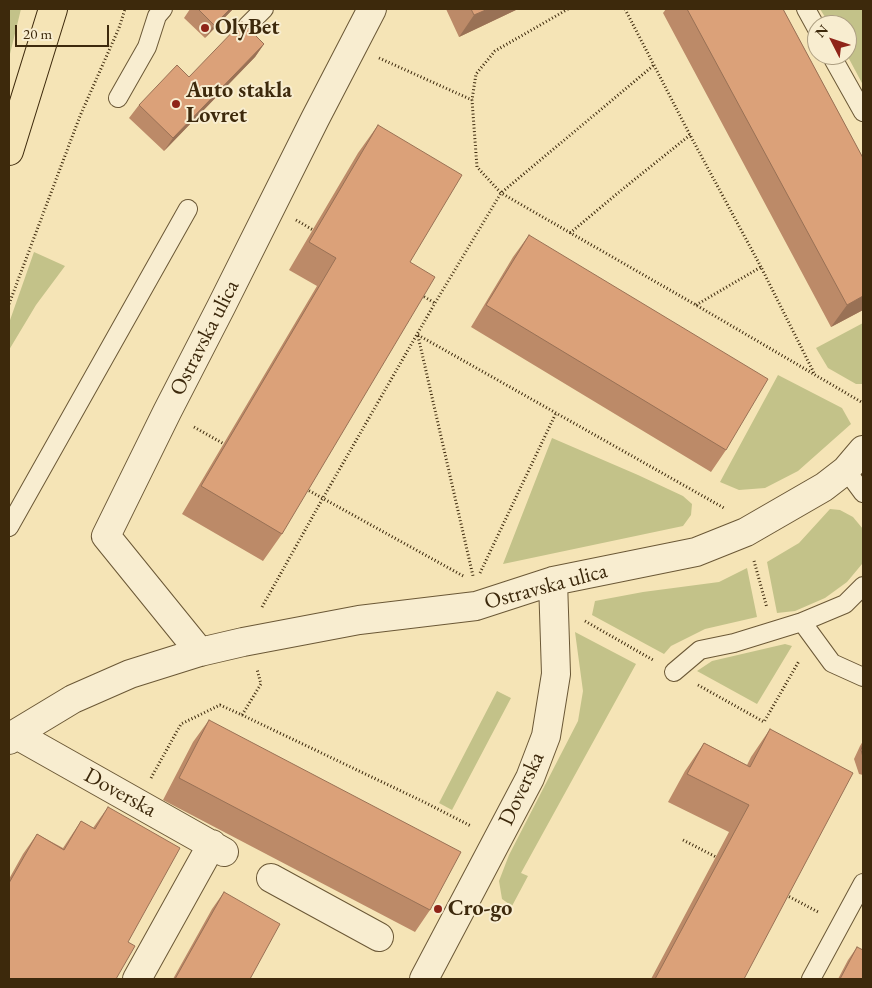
<!DOCTYPE html>
<style>
body{margin:0}
#map{position:relative;width:872px;height:988px;overflow:hidden;background:#f5e4b6;font-family:"EB Garamond",serif}
canvas{display:block}
.frame{position:absolute;inset:0;border:10px solid #3d290c;pointer-events:none}
.north{position:absolute;left:807px;top:15px;width:50px;height:50px;box-sizing:border-box;background:#f8edd0;border:1px solid #ad9f82;border-radius:50%;rotate:311deg;font-size:14px;font-weight:700;line-height:20px;text-align:center;color:#3d290c}
.north::after{content:'';display:block;margin:auto;width:18px;height:22px;background:#8f2418;clip-path:polygon(50% 0,100% 100%,50% 72%,0 100%)}
.scale{position:absolute;left:15px;top:25px;width:94px;height:22px;box-sizing:border-box;border:2px solid #3d290c;border-top:0;padding-left:6px;font-size:15px;line-height:18px;white-space:nowrap;color:#3d290c;-webkit-text-stroke:4px #f8edd0;paint-order:stroke}
</style>
<div id="map">
<canvas width="872" height="988"></canvas>
<div class="frame"></div>
<div class="north">N</div>
<div class="scale">20 m</div>
</div>
<script>
const context = document.querySelector('canvas').getContext('2d');
context.lineJoin = 'round';
function paint(path, color) {
  context.fillStyle = color;
  context.fill(path, 'evenodd');
}
function toPath(rows) {
  const path = new Path2D();
  for (const r of rows) {
    path.moveTo(r[0], r[1]);
    for (let i = 2; i < r.length; i += 2) path.lineTo(r[i], r[i + 1]);
  }
  return path;
}
function strokePath(path, color, width, dash) {
  context.strokeStyle = color;
  context.lineWidth = width;
  context.lineCap = dash ? 'butt' : 'round';
  context.setLineDash(dash || []);
  context.stroke(path);
}
function drawText(font, color, halo, rows, align = 'center') {
  context.font = font + ' "EB Garamond",serif';
  context.lineWidth = 4;
  context.setLineDash([]);
  context.textBaseline = 'middle';
  context.strokeStyle = halo;
  context.fillStyle = color;
  for (const [text, x, y, turn = 0] of rows) {
    context.save();
    context.translate(x, y);
    context.rotate((+turn || 0) * Math.PI / 180);
    context.textAlign = isNaN(turn) ? turn : align;
    if (halo) context.strokeText(text, 0, 0);
    context.fillText(text, 0, 0);
    context.restore();
  }
}
const green = toPath([
 [9,9,21,9,9,58],
 [820,9,863,9,863,85,847,55,847,25,830,25],
 [34,252,65,266,36,305,9,350,9,323],
 [863,323,863,384,856,384,828,368,816,348],
 [778,375,842,408,851,424,798,471,765,488,739,490,720,482],
 [552,438,638,475,683,496,692,504,691,515,683,526,503,564],
 [830,509,840,510,853,517,863,529,863,558,862,564,847,582,825,598,795,611,777,613,767,562,799,543],
 [747,568,757,617,705,629,671,646,664,654,592,615,595,601,643,592,719,582],
 [575,632,636,664,521,873,528,876,512,906,502,899,499,881,509,855,578,721,583,691],
 [785,644,792,646,757,704,697,671,712,661],
 [497,691,511,698,452,810,439,803]
]);
const path = toPath([
 [568,9,495,51,476,74,472,100,477,167,501,193,696,305,863,403],
 [625,9,690,135,761,267],
 [379,58,472,100],
 [296,220,313,230],
 [570,233,624,188,690,135],
 [421,295,435,303],
 [9,304,80,116,119,28,125,9],
 [696,305,761,267,815,375],
 [418,335,724,508],
 [418,336,473,576],
 [194,427,224,444],
 [306,489,465,577],
 [754,561,767,608],
 [480,573,556,413],
 [262,607,323,498,435,303,501,193,654,65],
 [585,621,653,660],
 [698,685,764,722,799,661],
 [242,715,424,802,471,826],
 [151,778,181,724,220,705,242,715,261,684,257,669],
 [683,840,716,857],
 [786,895,820,913]
]);
const lane = toPath([
 [806,9,817,29],
 [247,26,264,9],
 [831,55,863,112],
 [118,98,147,47,157,16,163,9],
 [846,470,863,493],
 [9,527,188,209],
 [863,586,845,604,802,622,832,663,863,677],
 [674,672,700,650,734,643,802,622],
 [811,979,863,883]
]);
const street = toPath([
 [200,652,106,536,167,412,221,307,315,119,372,9],
 [15,734,224,852],
 [9,740,15,734,73,699,130,674,200,652,243,642,359,620,476,606,553,581,696,552,746,532,824,487,846,470,863,450],
 [271,878,379,937],
 [137,979,212,844],
 [424,979,530,778,546,736,556,674,553,581]
]);
const primary = toPath([
 [9,151,53,9]
]);
const wall = toPath([
 [190,9,233,9,205,38,184,18],
 [446,9,518,9,459,37],
 [666,9,783,9,863,158,863,310,831,327,663,13],
 [264,44,255,57,164,151,129,118,139,105,189,77],
 [378,125,410,262,282,534,263,561,182,514,317,286,289,270,358,153],
 [529,235,726,450,711,472,471,327,513,257],
 [209,720,430,910,415,932,163,800,193,742],
 [770,729,744,979,651,979,729,832,668,802,685,771,704,743,747,765,751,757],
 [863,741,863,775,859,774,854,759,860,746],
 [108,807,9,979,9,879,23,854,37,834,63,848,81,821,93,828],
 [224,892,250,979,173,979,212,909],
 [857,947,863,979,838,979,848,960]
]);
const shadedWall = toPath([
 [230,9,233,9,205,38,214,25],
 [488,9,518,9,459,37,474,15],
 [264,44,255,57,164,151,173,138],
 [863,296,863,310,831,327,847,305]
]);
const building = toPath([
 [198,9,230,9,214,25,198,9],
 [471,9,488,9,474,15,471,9],
 [687,9,783,9,863,158,863,296,847,305,687,9],
 [242,22,264,44,173,138,139,105,177,65,189,77,242,22],
 [378,125,462,175,410,262,435,277,282,534,201,486,336,258,309,242,378,125],
 [529,235,768,379,726,450,486,305,529,235],
 [209,720,461,852,430,910,179,778,209,720],
 [770,729,853,773,744,979,655,979,749,805,687,774,704,743,750,767,770,729],
 [863,744,863,757,861,750,863,744],
 [108,807,180,848,128,942,135,946,116,979,9,979,9,883,37,834,64,850,81,821,95,829,108,807],
 [224,892,280,924,250,979,175,979,224,892],
 [857,947,863,950,863,979,840,979,857,947]
]);
const markers = [
 [205,28,5,"#8f2418"],
 [176,104,5,"#8f2418"],
 [438,909,5,"#8f2418"]
];
const poiNames = [
 ["OlyBet",215,28],
 ["Auto stakla",186,91],
 ["Lovret",186,116],
 ["Cro-go",448,909]
];
const streetNames = [
 ["Ostravska ulica",205,338,-63],
 ["Ostravska ulica",546,587,-15],
 ["Doverska",522,789,-65],
 ["Doverska",120,793,29]
];
paint(green, '#c3c289');
strokePath(lane, '#6b5836', 20);
strokePath(street, '#6b5836', 30);
strokePath(primary, '#3d290c', 30);
strokePath(path, '#3d290c', 3, [1, 2.5]);
strokePath(lane, '#f8edd0', 18);
strokePath(street, '#f8edd0', 28);
strokePath(primary, '#f5e4b6', 28);
paint(wall, '#bc8a68');
paint(shadedWall, '#997155');
paint(building, '#dba179');
strokePath(building, '#997155', 1);
for (const [x, y, r, color] of markers) {
  const dot = new Path2D();
  dot.arc(x, y, r, 0, 2 * Math.PI);
  context.fillStyle = color;
  context.fill(dot);
  strokePath(dot, '#f8edd0', 2);
}
drawText('bold 22px', '#3d290c', '#f8edd0', poiNames, 'left');
drawText('22px', '#3d290c', '#f8edd0', streetNames);
</script>
